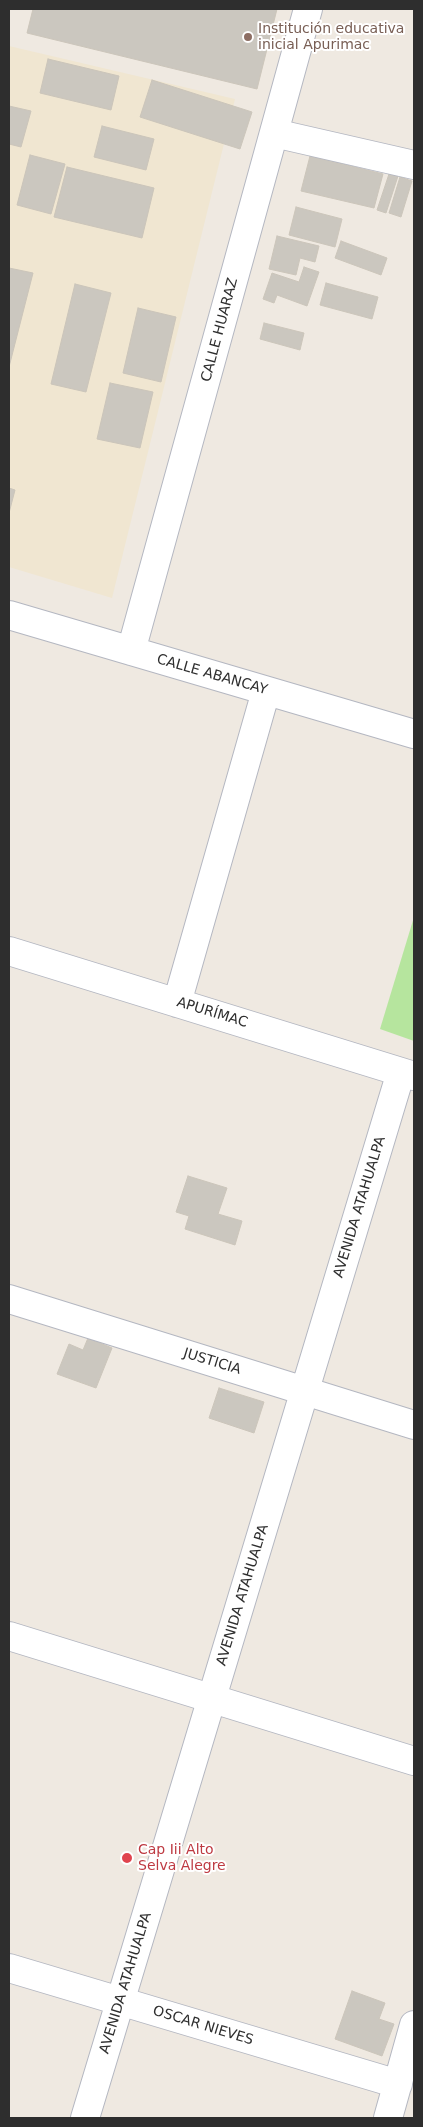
<!DOCTYPE html>
<meta charset="utf-8">
<style>
body{margin:0}
#map{position:relative;width:423px;height:2127px;overflow:hidden;background:#efe9e1;font-family:"DejaVu Sans",sans-serif}
canvas{display:block}
.frame{position:absolute;inset:0;border:10px solid #2e2e2e;pointer-events:none}
</style>
<div id="map">
<canvas width="423" height="2127"></canvas>
<div class="frame"></div>
</div>
<script>
const context = document.querySelector('canvas').getContext('2d');
context.lineJoin = 'round';
function paint(path, color) {
  context.fillStyle = color;
  context.fill(path, 'evenodd');
}
function toPath(rows) {
  const path = new Path2D();
  for (const r of rows) {
    path.moveTo(r[0], r[1]);
    for (let i = 2; i < r.length; i += 2) path.lineTo(r[i], r[i + 1]);
  }
  return path;
}
function strokePath(path, color, width, dash) {
  context.strokeStyle = color;
  context.lineWidth = width;
  context.lineCap = dash ? 'butt' : 'round';
  context.setLineDash(dash || []);
  context.stroke(path);
}
function drawText(font, color, halo, rows, align = 'center') {
  context.font = font + ' "DejaVu Sans",sans-serif';
  context.lineWidth = 4;
  context.setLineDash([]);
  context.textBaseline = 'middle';
  context.strokeStyle = halo;
  context.fillStyle = color;
  for (const [text, x, y, turn = 0] of rows) {
    context.save();
    context.translate(x, y);
    context.rotate((+turn || 0) * Math.PI / 180);
    context.textAlign = isNaN(turn) ? turn : align;
    if (halo) context.strokeText(text, 0, 0);
    context.fillText(text, 0, 0);
    context.restore();
  }
}
const education = toPath([
 [9,46,235,99,112,598,9,567]
]);
const green = toPath([
 [414,917,414,1041,380,1029]
]);
const building = toPath([
 [33,9,277,9,257,89,27,33,33,9],
 [48,59,119,76,111,110,40,93,48,59],
 [152,80,252,112,240,149,140,117,152,80],
 [9,106,31,111,21,147,9,144,9,106],
 [102,126,154,139,146,170,94,157,102,126],
 [30,155,65,164,51,214,17,205,30,155],
 [310,156,383,174,374,208,301,191,310,156],
 [67,167,154,188,142,238,54,217,67,167],
 [389,174,398,176,386,213,377,210,389,174],
 [400,177,412,181,401,217,389,213,400,177],
 [296,207,342,219,335,247,289,235,296,207],
 [277,236,319,246,315,262,300,258,296,275,269,269,277,236],
 [341,241,387,258,381,275,335,258,341,241],
 [304,267,319,272,307,306,277,295,274,303,263,299,272,273,299,282,304,267],
 [9,268,33,273,9,367,9,268],
 [326,283,378,297,372,319,320,305,326,283],
 [75,284,111,293,86,392,51,384,75,284],
 [138,308,176,317,161,382,123,373,138,308],
 [264,323,304,333,300,350,260,339,264,323],
 [110,383,153,392,140,448,97,439,110,383],
 [9,488,15,490,9,513,9,488],
 [188,1176,227,1188,218,1214,242,1221,235,1245,185,1229,189,1216,176,1212,188,1176],
 [88,1338,112,1348,96,1388,57,1374,69,1344,83,1350,88,1338],
 [219,1388,264,1402,254,1433,209,1418,219,1388],
 [352,1991,385,2003,379,2019,394,2024,382,2056,335,2039,352,1991]
]);
const minor = toPath([
 [274,133,414,165],
 [9,615,414,734],
 [131,651,308,9],
 [9,951,414,1076],
 [177,1003,266,691],
 [9,1299,414,1425],
 [9,1636,414,1761],
 [9,1968,398,2084],
 [85,2118,401,1072],
 [388,2118,414,2025]
]);
const markers = [
 [248,37,5,"#8d6e63"],
 [127,1858,6,"#e0444e"]
];
const educationNames = [
 ["Institución educativa",258,29],
 ["inicial Apurimac",258,45]
];
const streetNames = [
 ["CALLE HUARAZ",220,330,-75],
 ["CALLE ABANCAY",212,675,16],
 ["APURÍMAC",212,1013,17],
 ["AVENIDA ATAHUALPA",360,1207,-73],
 ["JUSTICIA",212,1362,17],
 ["AVENIDA ATAHUALPA",243,1595,-73],
 ["AVENIDA ATAHUALPA",126,1983,-73],
 ["OSCAR NIEVES",203,2026,17]
];
const healthNames = [
 ["Cap Iii Alto",138,1850],
 ["Selva Alegre",138,1866]
];
paint(education, '#f0e6d1');
paint(green, '#b6e59e');
paint(building, '#cbc7bf');
strokePath(building, '#cbc5ba', 1);
strokePath(minor, '#b4b7c1', 30);
strokePath(minor, '#fff', 28);
for (const [x, y, r, color] of markers) {
  const dot = new Path2D();
  dot.arc(x, y, r, 0, 2 * Math.PI);
  context.fillStyle = color;
  context.fill(dot);
  strokePath(dot, '#fff', 2);
}
drawText('14px', '#785e54', '#fff', educationNames, 'left');
drawText('14px', '#2e2e2e', '#fff', streetNames);
drawText('14px', '#be3a42', '#fff', healthNames, 'left');
</script>
